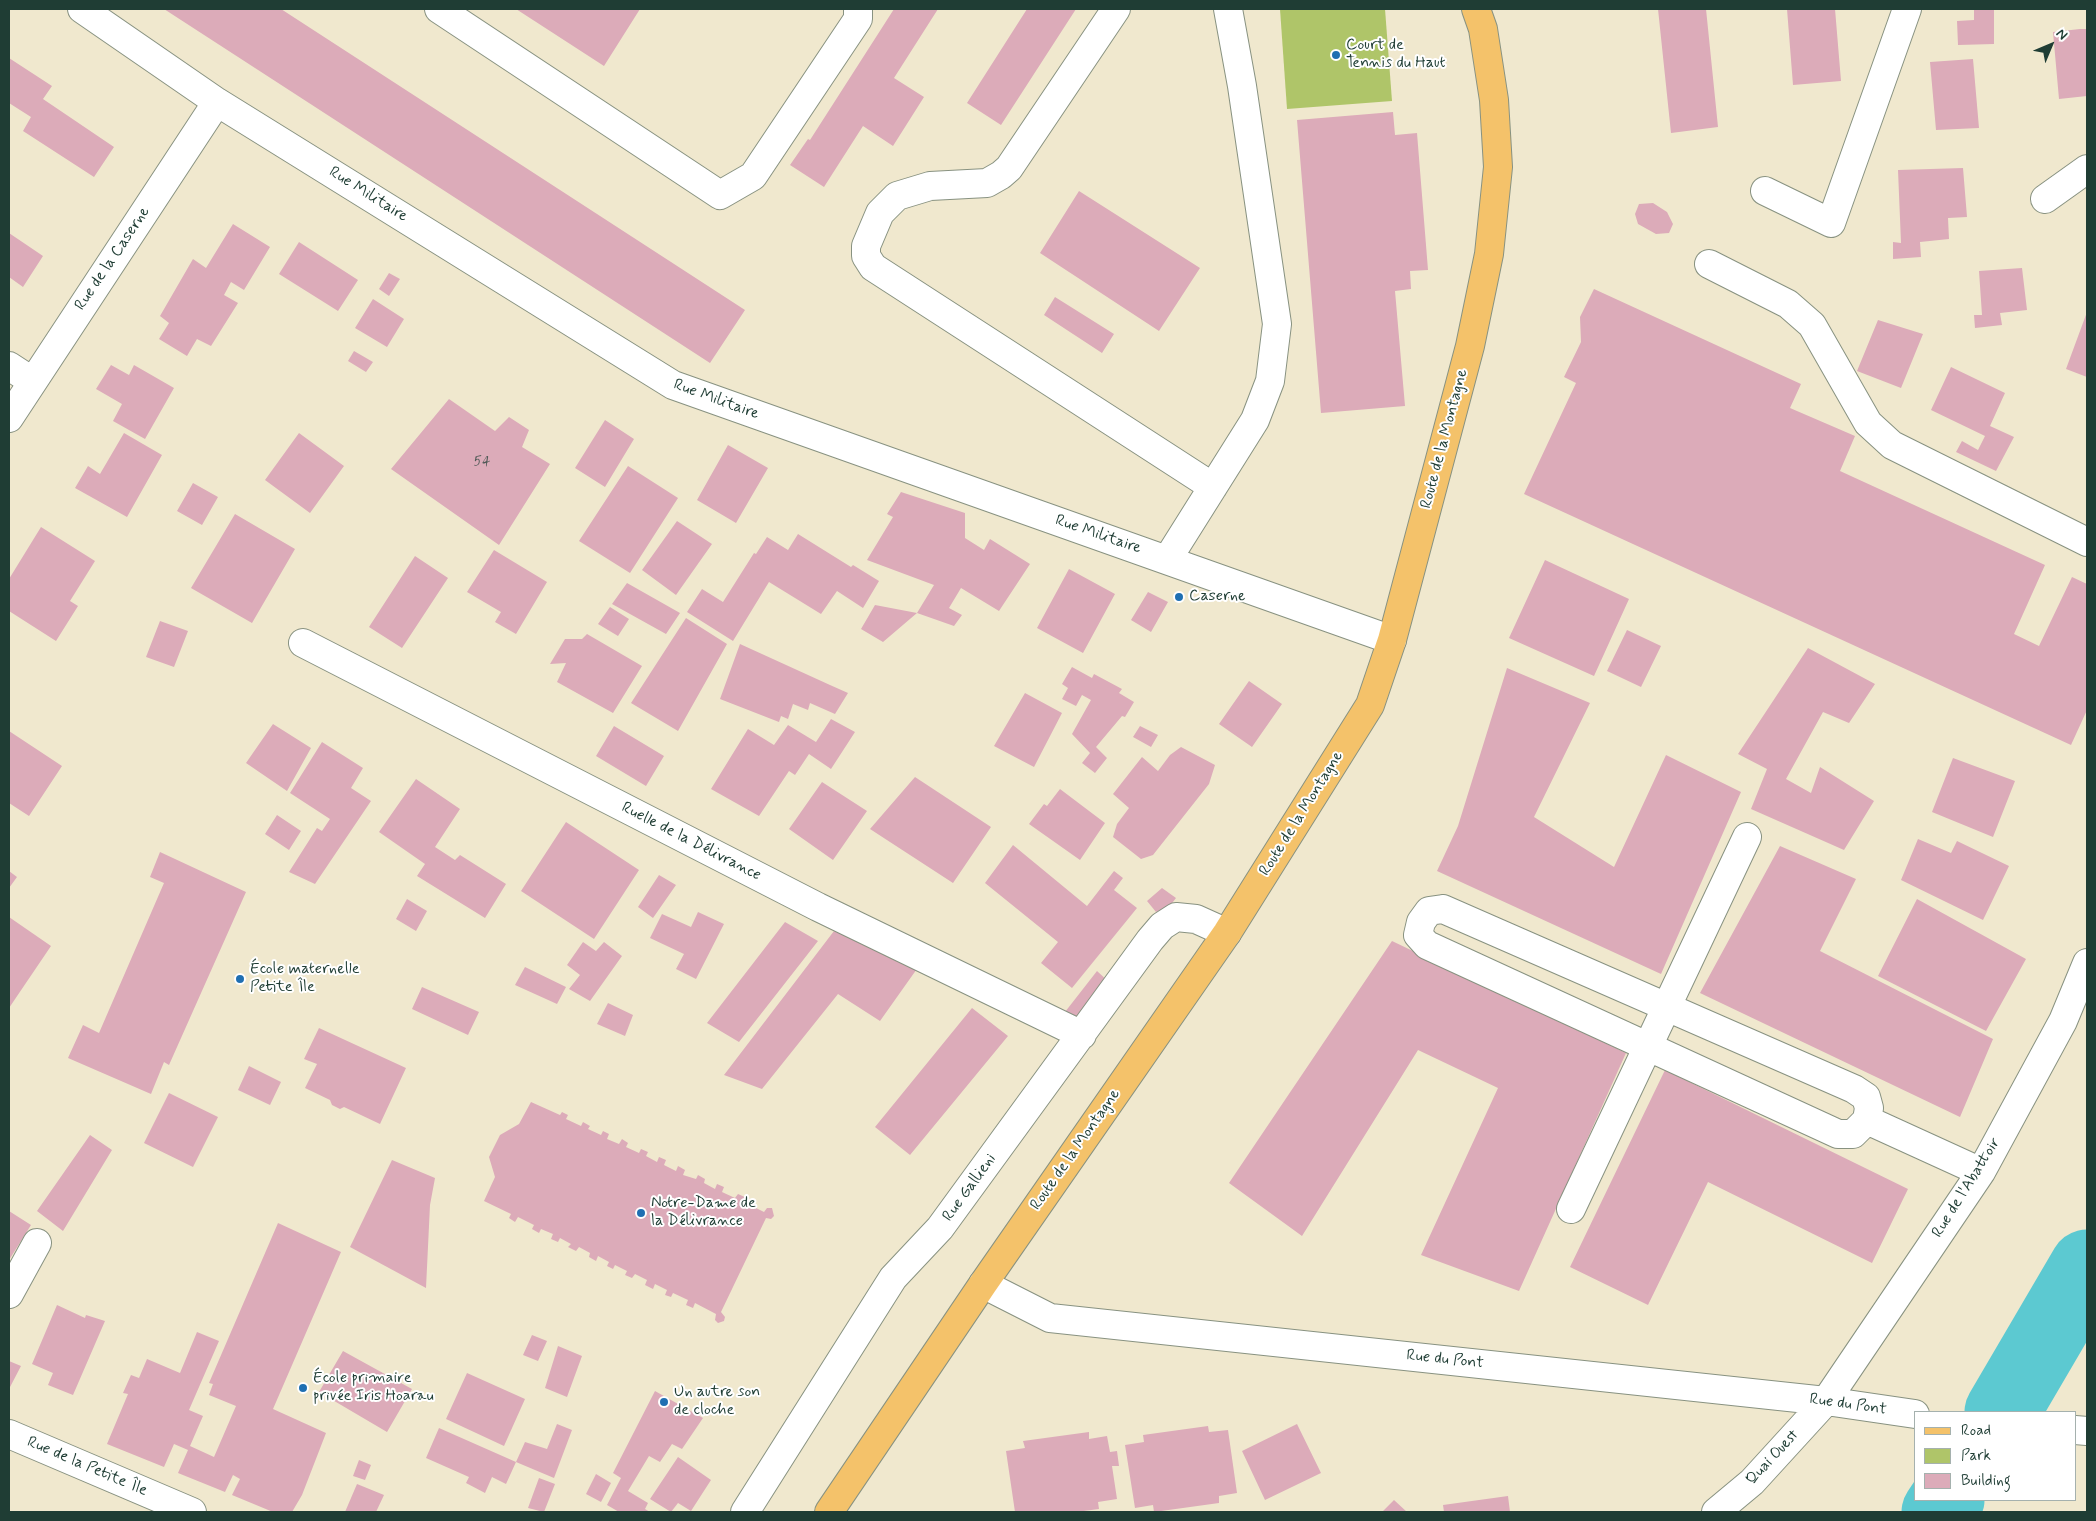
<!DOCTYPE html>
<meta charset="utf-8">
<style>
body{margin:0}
#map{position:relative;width:2096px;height:1521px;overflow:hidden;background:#f0e8ce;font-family:Mynerve,sans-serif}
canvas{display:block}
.frame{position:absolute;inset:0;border:10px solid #1f3d34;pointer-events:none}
.legend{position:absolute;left:1914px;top:1411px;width:162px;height:90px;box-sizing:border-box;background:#fff;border:1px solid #a5b1ae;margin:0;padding:6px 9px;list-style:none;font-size:15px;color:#1f3d34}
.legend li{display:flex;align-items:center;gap:10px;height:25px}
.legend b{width:25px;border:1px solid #a5b1ae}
.north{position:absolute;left:2026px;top:20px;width:50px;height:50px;-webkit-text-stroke:4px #fff;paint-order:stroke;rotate:45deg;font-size:14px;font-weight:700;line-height:20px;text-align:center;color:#1f3d34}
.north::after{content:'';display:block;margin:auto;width:18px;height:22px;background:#1f3d34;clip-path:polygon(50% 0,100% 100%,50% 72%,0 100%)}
</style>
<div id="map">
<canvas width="2096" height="1521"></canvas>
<div class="frame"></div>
<ul class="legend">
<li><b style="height:6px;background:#f4c26a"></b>Road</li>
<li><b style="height:14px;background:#afc569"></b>Park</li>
<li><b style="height:14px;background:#dcabb9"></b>Building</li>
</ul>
<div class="north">N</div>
</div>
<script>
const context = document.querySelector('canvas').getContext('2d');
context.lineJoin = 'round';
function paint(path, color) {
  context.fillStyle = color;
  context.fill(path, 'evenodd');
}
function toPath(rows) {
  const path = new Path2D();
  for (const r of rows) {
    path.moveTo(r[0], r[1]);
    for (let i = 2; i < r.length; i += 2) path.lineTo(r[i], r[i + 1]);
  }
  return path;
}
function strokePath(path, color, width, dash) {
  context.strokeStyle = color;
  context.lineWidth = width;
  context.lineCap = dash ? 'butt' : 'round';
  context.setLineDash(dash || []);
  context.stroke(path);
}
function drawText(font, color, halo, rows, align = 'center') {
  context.font = font + ' Mynerve,sans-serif';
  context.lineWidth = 4;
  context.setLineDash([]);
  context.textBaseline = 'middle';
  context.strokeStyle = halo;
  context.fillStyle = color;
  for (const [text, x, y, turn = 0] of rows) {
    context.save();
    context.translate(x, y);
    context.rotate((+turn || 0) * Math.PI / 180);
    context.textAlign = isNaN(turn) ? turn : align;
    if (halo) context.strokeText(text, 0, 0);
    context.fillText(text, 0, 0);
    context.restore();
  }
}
const green = toPath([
 [1280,9,1385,9,1392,101,1287,109]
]);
const river = toPath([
 [2002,1412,2087,1267],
 [1939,1512,1947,1500]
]);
const building = toPath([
 [164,9,281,9,745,310,710,363],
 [516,9,640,9,604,66],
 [894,9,938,9,894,78,924,97,893,146,863,126,824,187,790,165,808,139,810,140],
 [1027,9,1076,9,1001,125,967,103],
 [1658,9,1706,9,1718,127,1671,133],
 [1787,9,1835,9,1841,81,1793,85],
 [1974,9,1994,9,1994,44,1958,45,1957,21,1974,20],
 [2080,29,2087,29,2087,96,2059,99,2053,32],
 [9,58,52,86,43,99,114,147,94,177,23,131,31,117,9,103],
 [1973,59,1979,128,1936,130,1930,62],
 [1393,112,1395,135,1417,133,1428,270,1410,271,1411,289,1395,291,1405,406,1321,413,1297,120],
 [1963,168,1967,217,1948,218,1949,239,1920,242,1921,257,1893,259,1893,242,1901,243,1898,170],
 [1079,191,1200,268,1159,331,1040,253],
 [1653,203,1667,212,1673,224,1669,233,1656,234,1638,224,1635,214,1639,204],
 [233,224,270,247,244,290,231,282,224,295,238,303,211,346,197,339,187,356,159,339,169,323,160,316,193,259,206,268],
 [9,233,43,256,23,287,9,277],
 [299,242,358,280,338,311,279,274],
 [2022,268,2027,310,2000,313,2002,325,1975,328,1974,315,1982,315,1979,271],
 [389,273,400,279,389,296,379,289],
 [1594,289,1801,384,1790,408,1855,436,1840,471,2045,565,2014,634,2039,646,2072,577,2087,584,2087,710,2071,745,1524,494,1576,383,1564,377,1581,342,1580,317],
 [1055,297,1114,334,1102,353,1044,315],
 [373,299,404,319,387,347,355,328],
 [2087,312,2087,377,2066,369],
 [1878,320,1923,334,1901,388,1857,371],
 [354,351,373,362,366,372,348,361],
 [111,365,129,375,134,365,174,388,145,439,113,421,122,404,96,389],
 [1951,367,2005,393,1990,426,2014,437,1996,471,1956,452,1962,441,1978,450,1985,436,1931,410],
 [449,399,495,431,509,417,529,430,522,447,550,464,499,545,391,469],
 [605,420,634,439,605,487,575,468],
 [124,433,162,455,127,517,75,488,88,466,100,474],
 [299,433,344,466,310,513,265,480],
 [728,445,768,468,736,523,697,500],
 [628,466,678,498,630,573,579,541],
 [193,483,218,497,202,525,177,511],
 [901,492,965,513,965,538,984,550,990,539,1030,564,999,611,961,588,949,608,962,615,954,626,917,613,934,585,867,560,893,517,887,514],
 [235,514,295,549,252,623,191,588],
 [677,521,712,544,676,595,642,570],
 [41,527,95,561,70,601,78,606,56,641,9,611,9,579],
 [798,534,851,567,853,565,879,581,863,608,837,591,821,614,769,582,733,641,687,612,702,589,723,602,754,553,756,554,767,537,788,550],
 [494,550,547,582,516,634,495,622,501,612,467,592],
 [415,556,448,578,402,648,369,627],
 [1545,560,1629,599,1594,676,1509,638],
 [1069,569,1115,594,1083,653,1037,628],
 [627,583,680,613,666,634,612,604],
 [1148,592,1168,602,1151,632,1131,620],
 [875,605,917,613,883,642,861,629],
 [610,607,629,619,618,636,598,624],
 [686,618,727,644,678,731,631,703],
 [160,621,188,631,174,667,146,657],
 [1627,630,1661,646,1641,687,1607,671],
 [587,634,642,666,613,713,557,682,566,663,550,664,565,639,582,639],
 [740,644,830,685,848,693,835,714,810,703,808,710,793,704,788,719,781,716,779,722,720,699],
 [1808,648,1875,684,1849,723,1823,712,1786,779,1811,793,1820,767,1874,801,1844,850,1751,809,1767,769,1738,754],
 [1072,667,1092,678,1094,674,1122,689,1119,693,1134,702,1125,717,1122,716,1096,747,1107,758,1095,773,1082,763,1090,753,1072,734,1091,700,1082,695,1076,706,1062,699,1068,688,1062,684],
 [1507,668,1590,703,1534,817,1614,867,1666,755,1741,792,1661,974,1437,871,1458,826],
 [1249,681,1282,704,1252,747,1219,724],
 [1025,693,1062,713,1034,767,994,746],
 [831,719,855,732,831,769,809,754,795,775,789,771,759,816,711,789,748,729,774,745,788,725,816,742],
 [273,724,311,748,287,791,246,763],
 [614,726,664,756,646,786,596,756],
 [1140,726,1158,735,1151,747,1133,737],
 [9,731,62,766,29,816,9,803],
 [322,742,363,768,351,788,371,801,315,884,289,872,317,828,322,831,330,819,290,793],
 [1181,747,1215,765,1209,784,1153,855,1141,859,1113,837,1117,824,1129,808,1113,794,1142,757,1158,771,1170,755],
 [1953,758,2015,781,1993,837,1932,812],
 [915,777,991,827,953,883,870,829],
 [416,779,460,809,435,847,455,860,460,855,506,884,485,918,417,876,425,864,379,832],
 [822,782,867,811,833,860,789,829],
 [1060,789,1105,823,1080,860,1029,824,1044,804,1047,806],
 [277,815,301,831,289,850,265,834],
 [566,822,639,870,594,939,521,891],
 [1918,839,1951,853,1957,841,2009,866,1983,920,1901,880],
 [1013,845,1087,906,1114,871,1123,878,1114,890,1137,908,1072,988,1041,963,1058,942,985,883],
 [1780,846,1856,879,1820,951,1993,1039,1960,1117,1700,993],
 [160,852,246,892,169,1065,164,1062,151,1094,68,1058,83,1025,99,1033,164,883,150,877],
 [9,871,17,877,9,888],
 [659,875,676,885,653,918,638,907],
 [1162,888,1176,898,1169,907,1156,912,1147,901],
 [407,899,427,911,416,931,396,919],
 [1917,899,2026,959,1986,1031,1878,976],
 [698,912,724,924,696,979,676,969,684,954,650,938,662,914,691,927],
 [9,917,51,946,9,1008],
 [785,922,818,941,739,1042,707,1023],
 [834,931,919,966,880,1021,838,994,762,1089,724,1075],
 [1392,941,1626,1053,1519,1291,1421,1255,1498,1088,1418,1050,1302,1236,1229,1183],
 [583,942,596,951,604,942,622,956,590,1001,569,989,580,975,567,965],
 [525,967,566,987,557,1004,515,985],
 [1097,971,1110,983,1080,1021,1065,1012],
 [422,987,479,1012,468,1035,412,1009],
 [608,1003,633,1015,625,1036,597,1024],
 [972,1008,1008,1036,910,1155,875,1127],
 [319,1028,406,1068,380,1124,344,1107,340,1109,332,1105,330,1100,305,1088,317,1064,304,1059],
 [249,1066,281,1082,270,1105,238,1090],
 [1665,1070,1908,1189,1872,1263,1708,1182,1648,1305,1570,1267],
 [169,1093,218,1117,193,1167,144,1143],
 [531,1102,560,1115,562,1112,568,1115,566,1119,581,1126,583,1122,590,1126,588,1129,601,1135,603,1131,609,1134,607,1139,619,1144,622,1139,628,1143,626,1147,639,1153,641,1149,648,1152,646,1156,657,1162,659,1157,666,1160,664,1165,676,1171,678,1166,685,1170,683,1175,696,1179,698,1175,705,1179,704,1183,715,1189,717,1184,724,1187,722,1192,735,1198,738,1194,747,1198,744,1202,764,1212,767,1208,772,1208,774,1216,771,1219,766,1218,721,1312,725,1317,724,1321,718,1323,715,1320,716,1314,695,1303,693,1308,686,1305,688,1300,673,1293,671,1297,665,1295,667,1290,655,1284,653,1289,645,1285,647,1280,635,1274,632,1278,625,1275,627,1271,615,1265,613,1269,607,1266,609,1262,598,1256,596,1261,589,1257,590,1253,579,1247,576,1251,568,1247,571,1244,560,1238,558,1242,551,1239,553,1234,541,1229,539,1233,532,1229,534,1225,518,1217,515,1222,509,1218,511,1214,484,1201,495,1177,489,1157,500,1135,519,1124],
 [90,1135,112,1150,63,1231,37,1211],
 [392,1160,435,1178,430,1205,426,1288,350,1247],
 [9,1211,31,1225,9,1260],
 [278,1223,341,1252,273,1409,326,1433,302,1495,292,1512,273,1512,232,1495,240,1479,233,1475,225,1492,178,1473,188,1450,174,1444,164,1467,107,1444,128,1394,123,1393,131,1375,139,1378,147,1359,180,1373,197,1332,219,1341,189,1410,203,1416,190,1446,214,1457,236,1406,209,1395,213,1384,209,1383],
 [57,1305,85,1318,86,1315,105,1321,73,1395,48,1385,53,1373,32,1364],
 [532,1335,547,1341,538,1361,523,1355],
 [558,1346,582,1356,567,1397,545,1388],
 [343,1351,412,1389,387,1432,319,1392],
 [9,1361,21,1366,9,1389],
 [467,1373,525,1399,504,1446,446,1419],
 [655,1391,703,1418,682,1449,672,1444,660,1462,649,1456,628,1491,648,1503,645,1509,650,1512,619,1512,607,1505,621,1478,613,1473],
 [557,1424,572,1430,554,1478,516,1462,525,1442,547,1449],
 [1297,1424,1321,1473,1265,1500,1242,1451],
 [1208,1426,1209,1432,1228,1430,1237,1493,1219,1496,1219,1503,1154,1512,1153,1505,1135,1508,1125,1445,1144,1442,1143,1435],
 [439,1428,516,1462,506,1484,492,1477,485,1493,466,1483,469,1477,426,1458],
 [1089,1432,1089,1439,1107,1436,1110,1452,1117,1451,1119,1466,1112,1466,1117,1499,1098,1502,1099,1509,1076,1512,1015,1512,1006,1451,1025,1448,1023,1441],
 [678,1457,711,1480,691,1511,678,1503,671,1512,650,1499],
 [359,1460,371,1465,365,1480,353,1476],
 [596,1474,611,1483,601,1502,586,1494],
 [539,1478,555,1484,544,1512,528,1508],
 [357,1484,384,1495,376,1512,345,1512],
 [1508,1496,1510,1512,1444,1512,1443,1505],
 [1394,1500,1407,1512,1382,1512]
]);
const minor = toPath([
 [82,9,217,102,673,385,1392,640],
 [439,9,720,195,753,176,858,19,858,9],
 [1116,9,1009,168,1001,175,987,183,930,186,897,196,880,213,866,246,866,256,873,267,1213,487],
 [1765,191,1831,223,1907,9],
 [2045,199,2087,169],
 [1709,264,1788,304,1812,325,1868,423,1892,445,2087,542],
 [9,366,32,381],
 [9,418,217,102],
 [1167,560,1255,420,1270,381,1277,324,1242,86,1228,9],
 [303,643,818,907,1082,1035],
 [1443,909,1854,1089,1866,1097,1869,1108,1867,1120,1853,1134,1838,1134,1427,945,1418,935,1421,922,1429,911,1443,909],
 [1867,1120,1981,1172],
 [1571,1209,1747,837],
 [983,1284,1050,1318,1826,1401,1915,1414],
 [9,1294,37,1243],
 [2075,1430,2087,1431],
 [9,1434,192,1512],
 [745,1512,893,1278,940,1228,1150,940,1162,926,1176,917,1196,919,1227,933],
 [1716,1512,1752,1482,1826,1401,1981,1172,2063,1021,2087,963]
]);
const major = toPath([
 [829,1512,983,1284,1227,933,1370,705,1392,640,1470,346,1489,254,1498,167,1494,100,1483,29,1476,9]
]);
const markers = [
 [1336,55,5,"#1f6fb2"],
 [1179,597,5,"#1f6fb2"],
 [240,979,5,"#1f6fb2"],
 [641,1213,5,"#1f6fb2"],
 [303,1388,5,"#1f6fb2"],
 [664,1402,5,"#1f6fb2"]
];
const numberNames = [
 ["54",482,462]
];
const poiNames = [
 ["Court de",1346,46],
 ["Tennis du Haut",1346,64],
 ["Caserne",1189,597],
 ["École maternelle",250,970],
 ["Petite Île",250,988],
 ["Notre-Dame de",651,1204],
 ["la Délivrance",651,1222],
 ["École primaire",313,1379],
 ["privée Iris Hoarau",313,1397],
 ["Un autre son",674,1393],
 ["de cloche",674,1411]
];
const streetNames = [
 ["Rue Militaire",368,195,32],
 ["Rue de la Caserne",113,259,-56],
 ["Rue Militaire",716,400,20],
 ["Route de la Montagne",1445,439,-75],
 ["Rue Militaire",1098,535,19],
 ["Route de la Montagne",1302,814,-58],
 ["Ruelle de la Délivrance",691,842,27],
 ["Route de la Montagne",1076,1150,-55],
 ["Rue Gallieni",970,1188,-54],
 ["Rue de l'Abattoir",1967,1188,-58],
 ["Rue du Pont",1445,1360,6],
 ["Rue du Pont",1848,1405,8],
 ["Quai Ouest",1773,1458,-47],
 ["Rue de la Petite Île",87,1467,23]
];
paint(green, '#afc569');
strokePath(river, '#5cc9d1', 75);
paint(building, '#dcabb9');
strokePath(minor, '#889281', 30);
strokePath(major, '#889281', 30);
strokePath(minor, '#fff', 28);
strokePath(major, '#f4c26a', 28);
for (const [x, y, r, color] of markers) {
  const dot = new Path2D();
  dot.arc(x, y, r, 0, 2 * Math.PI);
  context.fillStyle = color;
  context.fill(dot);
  strokePath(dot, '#fff', 2);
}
drawText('14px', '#4e5855', null, numberNames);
drawText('16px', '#1f3d34', '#fff', poiNames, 'left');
drawText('16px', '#1f3d34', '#fff', streetNames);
</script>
